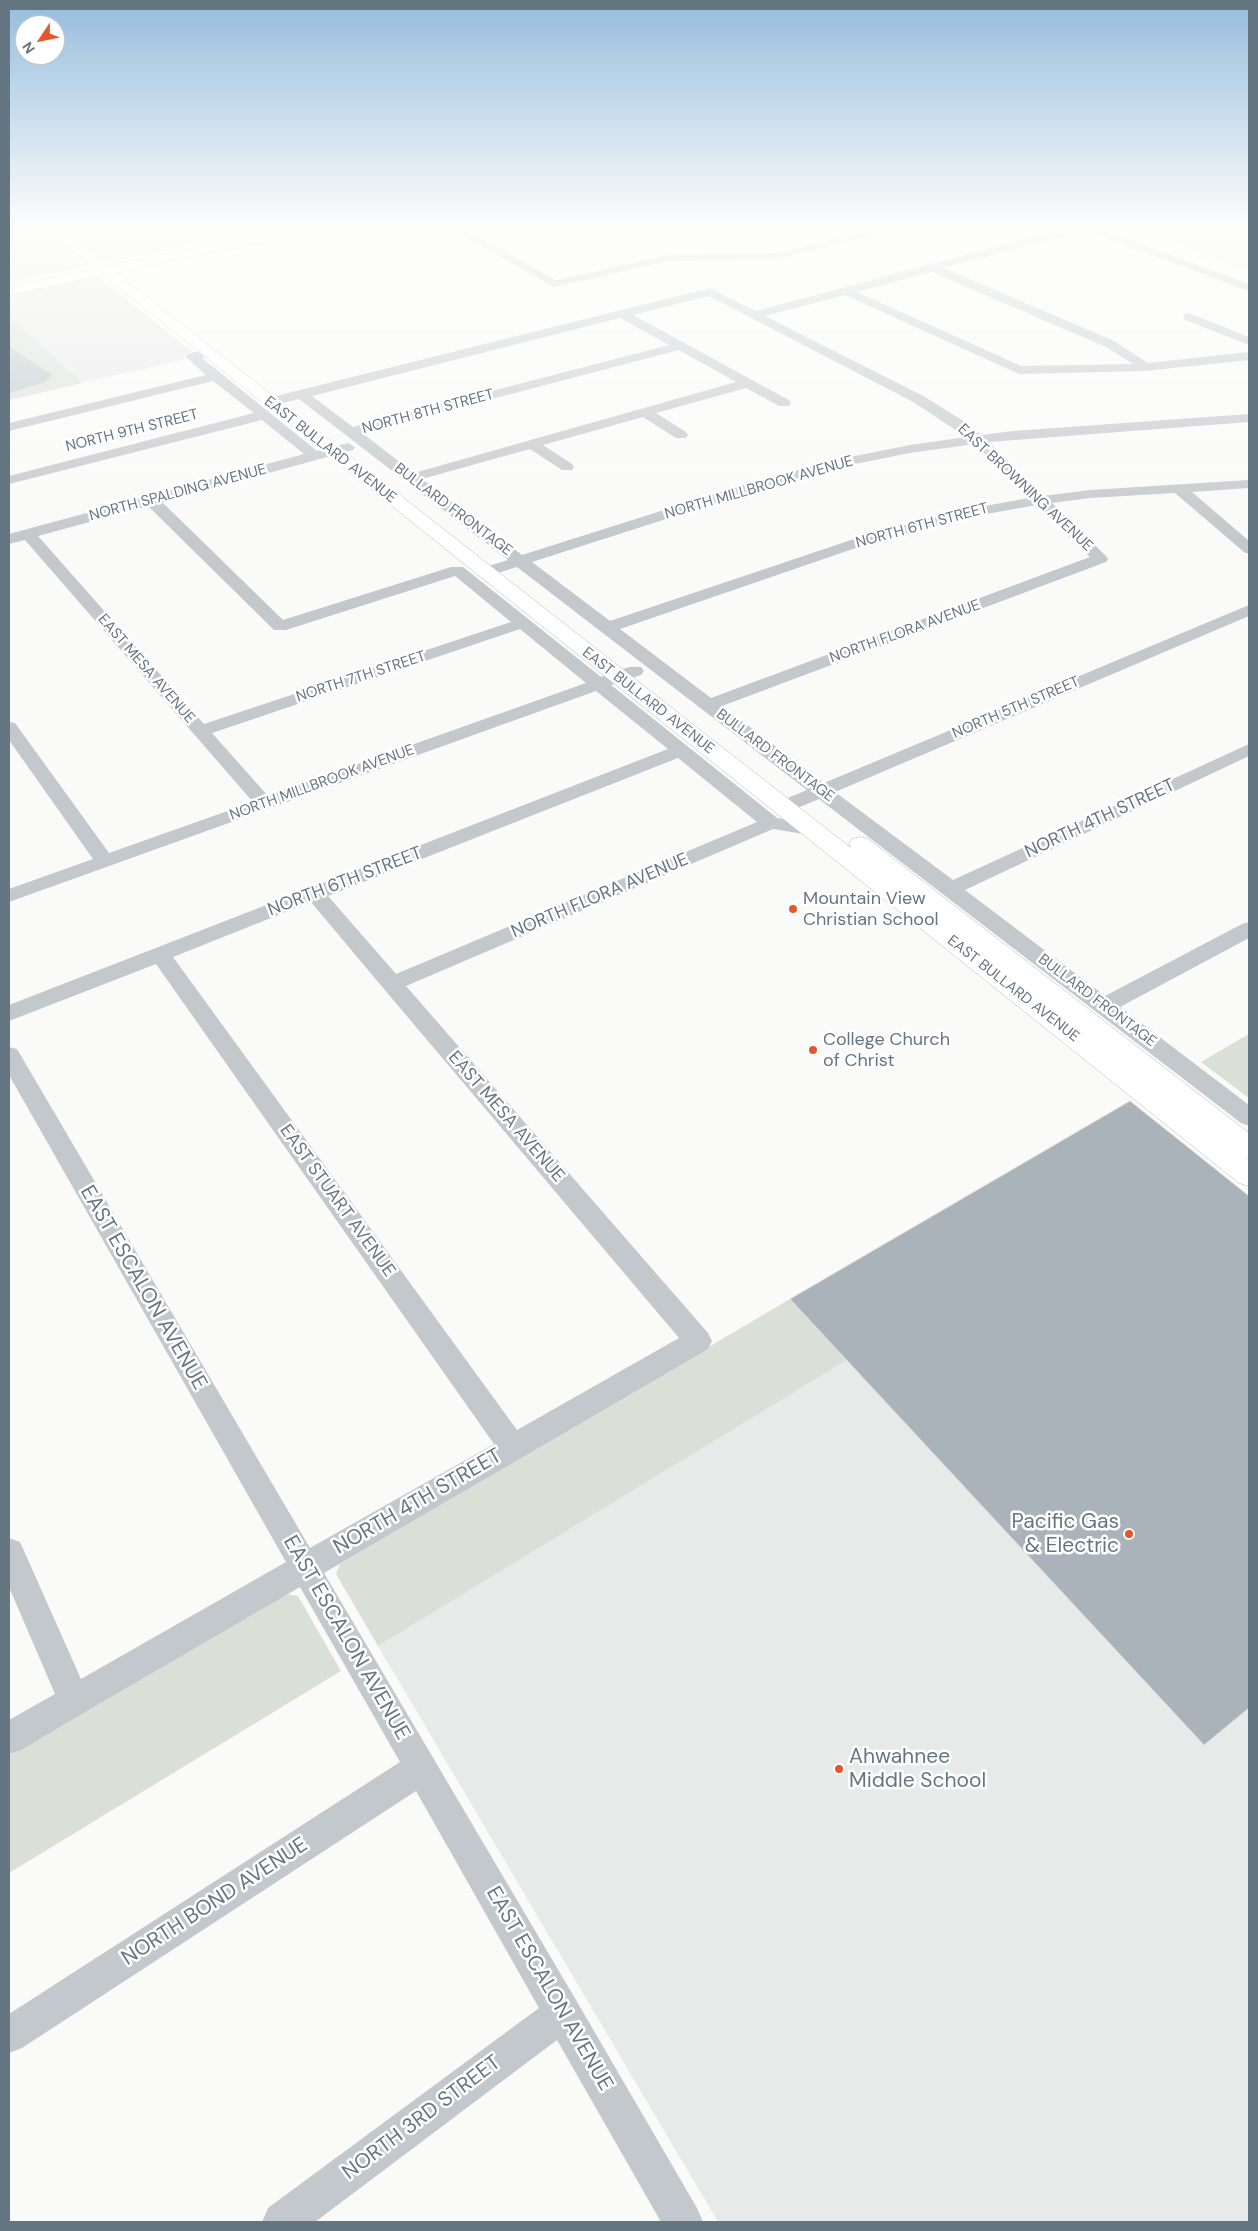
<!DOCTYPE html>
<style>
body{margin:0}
#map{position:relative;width:1258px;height:2231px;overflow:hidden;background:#fafaf8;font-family:"DM Sans",sans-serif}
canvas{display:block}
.frame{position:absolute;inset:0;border:10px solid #657683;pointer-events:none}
.north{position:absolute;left:15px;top:15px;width:50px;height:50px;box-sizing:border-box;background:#fff;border:1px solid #c1c8cd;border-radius:50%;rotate:236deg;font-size:14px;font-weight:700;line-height:20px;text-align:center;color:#657683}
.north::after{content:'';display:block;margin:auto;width:18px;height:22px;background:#e4572e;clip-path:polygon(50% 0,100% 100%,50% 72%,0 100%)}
</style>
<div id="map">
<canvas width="1258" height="2231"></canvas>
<div class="frame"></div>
<div class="north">N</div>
</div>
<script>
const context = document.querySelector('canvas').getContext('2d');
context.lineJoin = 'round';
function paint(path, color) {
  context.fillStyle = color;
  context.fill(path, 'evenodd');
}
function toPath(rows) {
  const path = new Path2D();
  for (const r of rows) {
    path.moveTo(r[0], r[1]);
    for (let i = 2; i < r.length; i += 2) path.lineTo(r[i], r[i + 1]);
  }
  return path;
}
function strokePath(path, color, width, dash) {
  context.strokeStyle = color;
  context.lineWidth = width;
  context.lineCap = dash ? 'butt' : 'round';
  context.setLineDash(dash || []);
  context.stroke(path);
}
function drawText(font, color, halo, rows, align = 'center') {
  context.font = font + ' "DM Sans",sans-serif';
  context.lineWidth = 5;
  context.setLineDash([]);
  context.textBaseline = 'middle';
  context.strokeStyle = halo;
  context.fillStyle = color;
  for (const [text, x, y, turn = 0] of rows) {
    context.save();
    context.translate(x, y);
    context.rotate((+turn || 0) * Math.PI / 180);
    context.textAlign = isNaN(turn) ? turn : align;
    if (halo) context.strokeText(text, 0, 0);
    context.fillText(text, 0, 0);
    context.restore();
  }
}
const built = toPath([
 [9,225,289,225,9,282],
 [1124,225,1249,225,1249,271],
 [93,277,99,277,192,352,185,355,183,360,82,383,9,315,9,294],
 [847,1360,1204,1745,1249,1708,1249,2222,718,2222,378,1646]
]);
const green = toPath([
 [9,315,82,383,9,400],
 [1249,1034,1249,1098,1201,1062],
 [790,1299,847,1360,378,1646,336,1574,340,1564],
 [287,1594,298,1596,341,1671,9,1873,9,1755]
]);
const water = toPath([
 [9,345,10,347,52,375,45,382,9,393]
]);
const building = toPath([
 [1130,1101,1249,1196,1249,1708,1204,1745,790,1299,1130,1101]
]);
const minor = toPath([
 [443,225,457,225,556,280,669,255,778,253,891,225,911,225,910,227,778,259,669,261,554,287,443,225],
 [1077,225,1093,225,1249,284,1249,291,1087,231,944,268,1114,341,1148,363,1249,352,1249,360,1145,371,1019,374,845,295,765,316,925,397,962,420,981,435,1013,431,1249,414,1249,422,989,442,1043,496,1090,490,1249,480,1249,488,1192,492,1249,541,1249,554,1244,552,1175,493,1090,498,1052,503,1106,556,1108,559,1106,562,722,706,824,783,1249,605,1249,616,835,792,953,880,1249,744,1249,756,965,890,1105,996,1242,924,1249,922,1249,938,1120,1007,1249,1105,1249,1126,1241,1123,819,799,790,811,783,813,776,811,773,807,776,803,807,790,517,567,485,577,479,575,477,572,479,569,508,560,299,399,270,406,263,402,265,399,296,391,710,288,756,311,1077,225],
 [932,272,1106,347,1133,364,1021,366,857,292,932,272],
 [709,296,915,403,966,437,910,445,855,456,762,479,522,555,422,479,530,449,562,470,572,470,574,467,572,464,543,445,643,417,676,438,686,438,688,435,686,432,656,413,746,388,779,406,789,406,791,403,789,400,633,315,709,296],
 [620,318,669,345,353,427,312,396,620,318],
 [679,350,736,382,414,473,362,433,679,350],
 [975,444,1029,498,968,509,866,535,610,621,532,562,772,485,855,464,910,453,975,444],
 [1037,505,1090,557,711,698,620,629,876,541,969,517,1037,505],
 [1189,313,1249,337,1249,345,1185,320,1183,317,1185,314,1189,313],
 [208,349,214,353,212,356,202,358,317,451,348,443,355,447,353,450,162,502,283,620,451,567,463,567,601,677,629,667,641,667,644,671,641,675,611,685,777,818,817,825,820,829,817,833,810,835,773,829,406,986,708,1333,712,1341,708,1349,324,1573,576,2000,697,2208,703,2222,661,2222,557,2040,315,2222,262,2222,268,2208,539,2008,416,1791,22,2048,9,2053,9,2014,400,1762,300,1587,85,1712,21,1750,9,1754,9,1720,55,1694,9,1587,9,1538,20,1542,81,1679,286,1562,9,1075,9,1047,17,1049,310,1548,494,1444,156,964,9,1021,9,1005,668,749,596,691,9,902,9,889,93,859,9,740,9,722,15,723,109,853,253,802,25,540,9,544,9,534,304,454,262,420,9,484,9,476,254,413,213,381,9,431,9,423,206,375,186,357,188,354,208,349],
 [148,506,274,630,286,630,455,576,511,622,204,724,38,536,148,506],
 [520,629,586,683,268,796,212,733,520,629],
 [678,758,757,822,396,974,328,896,678,758],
 [311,902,384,989,679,1338,517,1430,173,957,311,902]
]);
const major = toPath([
 [42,225,56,225,108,266,305,225,331,225,325,229,116,273,851,848,849,844,852,839,860,837,868,839,1249,1133,1249,1158,1247,1158,1249,1160,1249,1186,1239,1183,103,275,9,295,9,287,95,269,42,225],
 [1095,225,1113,225,1249,275,1249,284,1097,228,1095,225]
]);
const markers = [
 [793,909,5,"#e4572e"],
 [813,1050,5,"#e4572e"],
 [1129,1534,5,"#e4572e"],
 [839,1769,5,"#e4572e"]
];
const farStreetnames = [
 ["NORTH 8TH STREET",428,412,-15],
 ["NORTH 9TH STREET",132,431,-14],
 ["EAST BULLARD AVENUE",330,450,38],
 ["NORTH MILLBROOK AVENUE",759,488,-16],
 ["EAST BROWNING AVENUE",1025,488,43],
 ["NORTH SPALDING AVENUE",178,493,-15],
 ["BULLARD FRONTAGE",453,510,37],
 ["NORTH 6TH STREET",922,526,-15],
 ["NORTH FLORA AVENUE",905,632,-20],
 ["EAST MESA AVENUE",146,669,49],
 ["NORTH 7TH STREET",361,677,-18],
 ["EAST BULLARD AVENUE",648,701,38],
 ["NORTH 5TH STREET",1016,708,-23],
 ["BULLARD FRONTAGE",775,756,37],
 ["NORTH MILLBROOK AVENUE",322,783,-20],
 ["EAST BULLARD AVENUE",1013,989,38],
 ["BULLARD FRONTAGE",1097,1001,37]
];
const streetNames = [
 ["NORTH 4TH STREET",1100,819,-25],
 ["NORTH 6TH STREET",345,882,-21],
 ["NORTH FLORA AVENUE",600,896,-23],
 ["EAST MESA AVENUE",506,1117,49],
 ["EAST STUART AVENUE",337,1201,54]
];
const poiNames = [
 ["Mountain View",803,899],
 ["Christian School",803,920],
 ["College Church",823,1040],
 ["of Christ",823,1061]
];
const nearStreetnames = [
 ["EAST ESCALON AVENUE",143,1288,60],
 ["NORTH 4TH STREET",418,1502,-30],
 ["EAST ESCALON AVENUE",346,1638,60],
 ["NORTH BOND AVENUE",215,1902,-33],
 ["EAST ESCALON AVENUE",549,1989,60],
 ["NORTH 3RD STREET",422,2118,-37]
];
const nearPoinames = [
 ["Pacific Gas",1119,1522],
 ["& Electric",1119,1546],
 ["Ahwahnee",849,1757,"left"],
 ["Middle School",849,1781,"left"]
];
paint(built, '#e8e9e9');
paint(green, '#dadfd7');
paint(water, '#bbc7cb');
paint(building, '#aab3b9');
strokePath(building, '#dcdcda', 1);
strokePath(major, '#b5babe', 1);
paint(minor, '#c3c8cc');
paint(major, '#fff');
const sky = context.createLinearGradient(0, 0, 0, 538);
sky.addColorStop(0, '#96bcdc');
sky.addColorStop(0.42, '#fdfdfc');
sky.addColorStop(1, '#fdfdfc00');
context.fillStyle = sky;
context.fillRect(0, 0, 1258, 538);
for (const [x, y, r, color] of markers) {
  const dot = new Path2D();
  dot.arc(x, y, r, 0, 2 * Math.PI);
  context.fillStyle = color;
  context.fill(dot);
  strokePath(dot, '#fff', 2);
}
drawText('15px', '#657683', '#fff', farStreetnames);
drawText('18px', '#657683', '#fff', streetNames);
drawText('18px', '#657683', '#fff', poiNames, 'left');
drawText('21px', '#657683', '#fff', nearStreetnames);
drawText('21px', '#657683', '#fff', nearPoinames, 'right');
</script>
